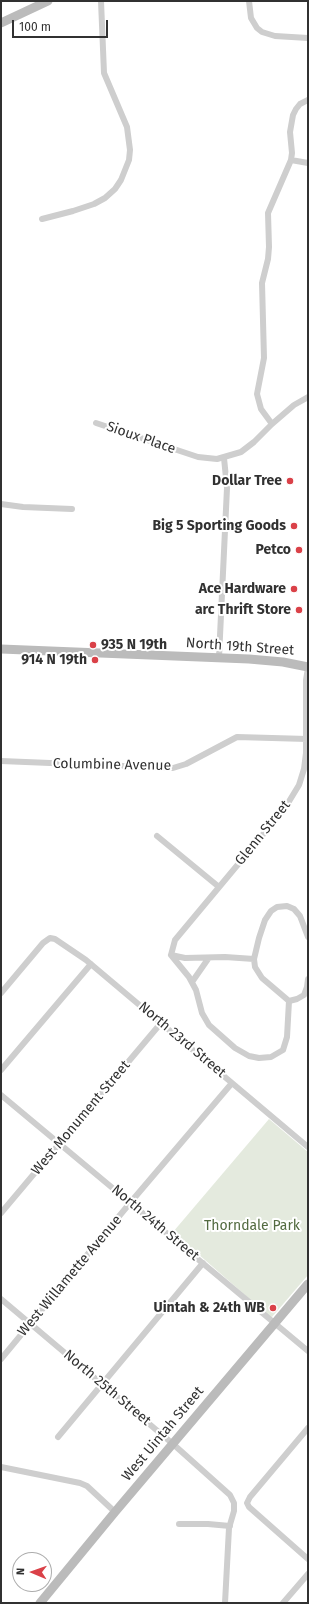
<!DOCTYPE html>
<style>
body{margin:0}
#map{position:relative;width:309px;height:1604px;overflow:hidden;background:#fff;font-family:"Fira Sans",sans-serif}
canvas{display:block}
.frame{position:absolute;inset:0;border:2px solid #313131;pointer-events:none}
.north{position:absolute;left:12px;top:1552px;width:40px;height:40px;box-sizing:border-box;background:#fff;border:1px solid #adadad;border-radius:50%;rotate:272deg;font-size:11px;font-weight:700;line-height:16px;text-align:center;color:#313131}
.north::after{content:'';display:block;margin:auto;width:14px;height:18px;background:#da4148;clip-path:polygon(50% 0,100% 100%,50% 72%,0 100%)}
.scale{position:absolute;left:12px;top:20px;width:96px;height:18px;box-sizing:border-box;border:2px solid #313131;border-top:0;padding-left:5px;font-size:12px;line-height:14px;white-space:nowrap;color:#313131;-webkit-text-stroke:3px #fff;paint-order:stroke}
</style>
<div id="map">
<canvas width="309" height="1604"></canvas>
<div class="frame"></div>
<div class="north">N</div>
<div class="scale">100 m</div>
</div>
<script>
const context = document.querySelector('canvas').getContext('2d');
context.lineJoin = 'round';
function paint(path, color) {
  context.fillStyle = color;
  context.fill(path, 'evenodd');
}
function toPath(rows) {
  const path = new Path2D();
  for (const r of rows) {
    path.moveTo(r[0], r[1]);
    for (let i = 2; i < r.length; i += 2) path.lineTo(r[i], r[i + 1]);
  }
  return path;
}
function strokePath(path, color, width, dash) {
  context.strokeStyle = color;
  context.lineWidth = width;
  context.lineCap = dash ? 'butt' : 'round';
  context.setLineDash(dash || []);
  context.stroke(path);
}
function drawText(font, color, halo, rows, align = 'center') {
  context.font = font + ' "Fira Sans",sans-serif';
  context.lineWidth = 4;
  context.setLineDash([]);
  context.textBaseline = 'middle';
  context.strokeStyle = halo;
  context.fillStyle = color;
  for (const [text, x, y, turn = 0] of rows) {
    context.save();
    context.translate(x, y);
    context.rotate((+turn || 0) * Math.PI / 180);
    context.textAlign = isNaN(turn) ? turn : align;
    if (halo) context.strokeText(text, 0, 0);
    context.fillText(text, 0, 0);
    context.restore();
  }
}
const green = toPath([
 [269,1119,308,1152,308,1275,272,1317,269,1316,173,1232]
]);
const street = toPath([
 [249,1,251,18,257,28,262,32,275,36,308,38],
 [291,160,292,153,290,132,293,115,296,109,300,104,308,100],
 [42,219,73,211,94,204,105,198,115,189,121,180,129,160,130,150,127,127,104,73,101,1],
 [96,423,198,457,217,459,241,452,254,442,272,424,294,405,308,397],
 [272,424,261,409,257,394,264,358,262,283,268,259,269,247,268,213,291,160,308,163],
 [1,504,23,507,72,509],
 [219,657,227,488,224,458],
 [1,761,173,768,186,764,237,737,307,739],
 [157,836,219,887],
 [171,955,185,958,225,957,254,959,255,967,262,978,289,1001,287,1037,283,1050,271,1057,259,1058,249,1056,235,1048,209,1025,202,1013,196,990,189,977,171,955],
 [171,955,175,940,285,808,299,785,304,769,306,753,306,680,308,668],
 [254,959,259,938,265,920,271,911,277,907,287,906,294,909,300,916,308,937],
 [192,982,208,959],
 [1,993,43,943,50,938,55,939,86,960,308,1147],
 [289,1001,297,999,304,995,307,987,308,979],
 [1,1070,91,964],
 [1,1095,308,1351],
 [1,1213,161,1023],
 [1,1299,173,1444,230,1495,234,1503,234,1511,229,1528,225,1603],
 [1,1359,130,1203,232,1083],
 [308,1428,250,1497,247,1503,249,1507,308,1559],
 [58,1437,203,1263],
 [1,1467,80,1483,87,1486,115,1512],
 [179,1524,208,1524,230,1526],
 [283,1603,308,1574]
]);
const secondary = toPath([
 [1,23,48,1],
 [1,649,249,659,283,662,308,667],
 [40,1603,115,1512,308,1284]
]);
const markers = [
 [290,481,4,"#da4148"],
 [294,526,4,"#da4148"],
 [299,550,4,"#da4148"],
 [294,589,4,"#da4148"],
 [299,610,4,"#da4148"],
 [93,645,4,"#da4148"],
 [95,660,4,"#da4148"],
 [273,1308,4,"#da4148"]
];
const streetNames = [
 ["Sioux Place",141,438,19],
 ["North 19th Street",240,647,4],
 ["Columbine Avenue",112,765,1],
 ["Glenn Street",263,833,-51],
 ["North 23rd Street",182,1040,40],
 ["West Monument Street",81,1118,-50],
 ["North 24th Street",155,1223,40],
 ["West Willamette Avenue",70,1276,-50],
 ["North 25th Street",107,1388,40],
 ["West Uintah Street",163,1434,-50]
];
const poiNames = [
 ["Dollar Tree",282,481],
 ["Big 5 Sporting Goods",286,526],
 ["Petco",291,550],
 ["Ace Hardware",286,589],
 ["arc Thrift Store",291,610],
 ["935 N 19th",101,645,"left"],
 ["914 N 19th",87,660],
 ["Uintah & 24th WB",265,1308]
];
const parkNames = [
 ["Thorndale Park",252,1226]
];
paint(green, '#e4eade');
strokePath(street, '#cecece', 6);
strokePath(secondary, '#bbb', 9);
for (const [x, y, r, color] of markers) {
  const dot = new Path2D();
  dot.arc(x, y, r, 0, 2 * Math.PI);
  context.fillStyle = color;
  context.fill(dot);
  strokePath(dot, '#fff', 1.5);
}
drawText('14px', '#313131', '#fff', streetNames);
drawText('bold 14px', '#313131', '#fff', poiNames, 'right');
drawText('14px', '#536b41', '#fff', parkNames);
</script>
